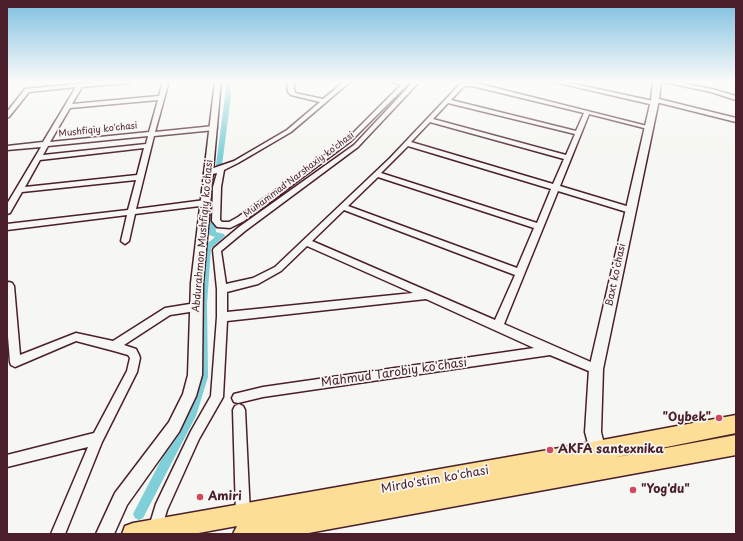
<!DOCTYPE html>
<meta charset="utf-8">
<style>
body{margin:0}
#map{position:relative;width:743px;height:541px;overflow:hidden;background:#f6f6f2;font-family:"Playpen Sans",sans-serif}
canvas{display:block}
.frame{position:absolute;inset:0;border:8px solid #4a1f2b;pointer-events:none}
</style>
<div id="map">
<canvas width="743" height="541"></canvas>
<div class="frame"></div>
</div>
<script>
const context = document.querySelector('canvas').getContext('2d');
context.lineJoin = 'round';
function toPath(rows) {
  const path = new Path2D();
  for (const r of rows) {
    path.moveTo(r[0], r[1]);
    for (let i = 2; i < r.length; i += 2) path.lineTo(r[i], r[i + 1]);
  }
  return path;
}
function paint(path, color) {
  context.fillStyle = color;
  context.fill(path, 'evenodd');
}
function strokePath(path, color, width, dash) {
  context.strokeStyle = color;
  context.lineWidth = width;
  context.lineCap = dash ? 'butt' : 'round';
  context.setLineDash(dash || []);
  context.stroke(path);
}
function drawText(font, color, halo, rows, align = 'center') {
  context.font = font + ' "Playpen Sans",sans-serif';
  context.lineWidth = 3.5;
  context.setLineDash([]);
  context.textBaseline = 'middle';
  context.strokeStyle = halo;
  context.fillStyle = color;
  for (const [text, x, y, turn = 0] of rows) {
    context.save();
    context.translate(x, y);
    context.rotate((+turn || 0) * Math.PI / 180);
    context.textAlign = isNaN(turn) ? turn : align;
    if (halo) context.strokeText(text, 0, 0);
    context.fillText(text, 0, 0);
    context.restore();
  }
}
const canal = toPath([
 [226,81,230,81,231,96,222,165,219,167,216,165,225,96,226,81],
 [212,197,216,197,217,199,215,220,216,232,224,234,225,236,211,248,207,304,208,377,196,416,143,518,139,520,135,518,133,514,187,410,198,377,199,304,203,247,215,237,209,235,208,233,207,220,212,197]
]);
const minor = toPath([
 [108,81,131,81,128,83,82,87,72,104,159,96,163,81,169,81,155,132,214,126,217,128,214,130,154,136,136,209,205,200,209,203,208,205,135,214,129,241,125,244,121,241,127,215,7,230,7,224,128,210,136,180,22,192,10,213,7,214,7,204,41,147,7,150,7,146,43,142,76,87,29,92,9,117,7,118,7,112,25,89,108,81],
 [158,100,149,132,50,142,70,108,158,100],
 [148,136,146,144,43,155,48,146,148,136],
 [144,148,137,175,25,187,40,160,144,148],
 [287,81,293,81,295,93,323,99,345,81,351,81,291,132,238,163,224,170,221,187,220,220,222,222,229,222,238,217,347,139,401,85,388,81,411,81,351,141,244,221,230,228,217,227,212,221,213,187,217,173,208,175,204,173,205,171,234,161,287,130,320,102,291,95,288,92,287,81],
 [414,81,420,81,358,147,245,231,221,251,226,284,253,278,275,267,390,158,461,83,472,82,651,127,648,129,589,114,560,186,633,208,634,210,630,213,558,191,504,324,600,366,601,369,600,372,596,374,550,355,263,397,238,403,234,402,232,398,234,394,263,387,534,348,426,299,227,321,223,397,199,439,167,510,160,534,150,534,148,530,156,504,191,431,211,396,217,317,217,289,213,250,214,248,239,227,354,145,414,81],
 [464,86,472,86,584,113,576,131,451,100,464,86],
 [448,103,575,134,566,155,433,119,448,103],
 [430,122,564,159,553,184,411,142,430,122],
 [408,146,551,189,537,223,381,173,408,146],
 [378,177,534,228,517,268,348,206,378,177],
 [344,210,515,275,495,320,312,241,344,210],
 [307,246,413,293,227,312,227,292,258,284,281,271,307,246],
 [550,81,561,81,653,101,653,99,655,98,736,118,736,122,656,102,656,104,654,105,550,81],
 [659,81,671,81,712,89,736,96,736,100,711,92,659,81],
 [9,282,12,283,14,286,20,355,76,333,113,341,165,308,196,303,199,304,201,307,199,310,196,311,170,315,124,345,136,349,139,355,140,358,137,372,102,442,65,534,51,534,88,447,7,467,7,455,94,433,127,371,130,358,128,355,114,351,76,341,15,367,11,365,10,362,7,324,7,283,9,282],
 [239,404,243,406,245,410,250,514,248,519,243,521,238,519,236,514,233,410,235,406,239,404]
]);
const tertiary = toPath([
 [215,81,221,81,203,283,202,375,196,396,179,432,127,505,114,534,96,534,115,493,169,422,183,394,188,375,191,283,215,81]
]);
const secondary = toPath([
 [653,81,661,81,659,100,603,369,601,432,607,456,605,462,599,464,593,462,585,432,589,369,651,100,653,81]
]);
const primary = toPath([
 [736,415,736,433,612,458,736,435,736,455,303,534,233,534,237,526,193,534,122,534,125,526,133,523,565,447,736,415]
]);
const markers = [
 [719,418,4,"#d1495b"],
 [550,450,4,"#d1495b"],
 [633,490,4,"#d1495b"],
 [200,497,4,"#d1495b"]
];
const farStreetnames = [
 ["Mushfiqiy ko'chasi",98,130,-6],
 ["Muhammad Narshaxiy ko'chasi",299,175,-37]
];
const streetNames = [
 ["Abdurahmon Mushfiqiy koʻchasi",203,236,-85],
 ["Baxt koʻchasi",616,275,-78]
];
const nearStreetnames = [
 ["Mahmud Tarobiy ko'chasi",394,373,-8],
 ["Mirdo'stim ko'chasi",435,480,-10]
];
const nearPoinames = [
 ["\"Oybek\"",711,418,"right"],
 ["AKFA santexnika",558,450],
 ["\"Yog'du\"",641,490],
 ["Amiri",208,497]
];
paint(canal, '#7ecfd7');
strokePath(minor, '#4a1f2b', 3);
strokePath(tertiary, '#4a1f2b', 3);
strokePath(secondary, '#4a1f2b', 3);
strokePath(primary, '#4a1f2b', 3);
paint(minor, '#f6f6f2');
paint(tertiary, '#f6f6f2');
paint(secondary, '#f6f6f2');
paint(primary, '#fcde96');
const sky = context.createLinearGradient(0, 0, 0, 157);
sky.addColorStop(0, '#7dbfe1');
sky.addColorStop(0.52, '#fbfbf9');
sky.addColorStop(1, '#fbfbf900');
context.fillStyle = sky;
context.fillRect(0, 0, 743, 157);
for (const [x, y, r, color] of markers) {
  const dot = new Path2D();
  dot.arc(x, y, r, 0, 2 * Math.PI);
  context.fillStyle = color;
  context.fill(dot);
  strokePath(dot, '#f6f6f2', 1.5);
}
drawText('9px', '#4a1f2b', '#f6f6f2', farStreetnames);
drawText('10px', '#4a1f2b', '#f6f6f2', streetNames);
drawText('12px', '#4a1f2b', '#f6f6f2', nearStreetnames);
drawText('bold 12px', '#4a1f2b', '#f6f6f2', nearPoinames, 'left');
</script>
